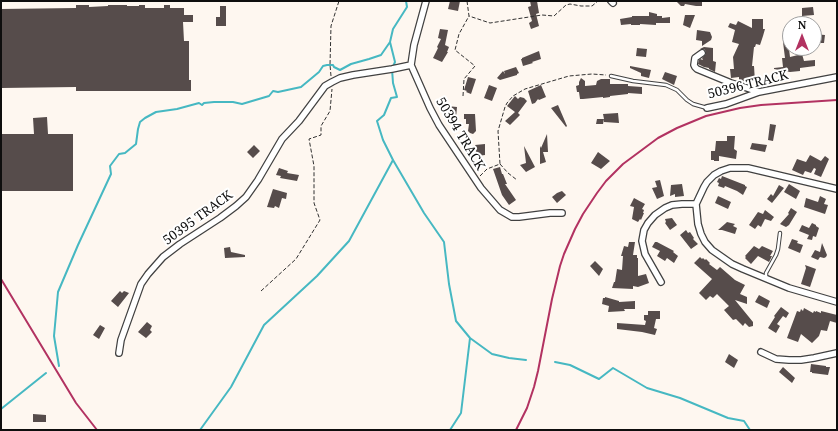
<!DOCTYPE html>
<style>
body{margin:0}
#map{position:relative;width:838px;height:431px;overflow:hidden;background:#fef7f0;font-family:"Noto Serif",serif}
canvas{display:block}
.frame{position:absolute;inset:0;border:2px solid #0e0e0e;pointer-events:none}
.north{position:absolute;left:782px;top:16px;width:40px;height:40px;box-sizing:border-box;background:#fff;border:1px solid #9f9f9f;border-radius:50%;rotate:0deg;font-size:11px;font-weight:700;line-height:16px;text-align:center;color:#0e0e0e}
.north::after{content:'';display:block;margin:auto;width:14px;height:18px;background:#b23261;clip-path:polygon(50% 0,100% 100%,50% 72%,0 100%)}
</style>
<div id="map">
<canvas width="838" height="431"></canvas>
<div class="frame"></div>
<div class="north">N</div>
</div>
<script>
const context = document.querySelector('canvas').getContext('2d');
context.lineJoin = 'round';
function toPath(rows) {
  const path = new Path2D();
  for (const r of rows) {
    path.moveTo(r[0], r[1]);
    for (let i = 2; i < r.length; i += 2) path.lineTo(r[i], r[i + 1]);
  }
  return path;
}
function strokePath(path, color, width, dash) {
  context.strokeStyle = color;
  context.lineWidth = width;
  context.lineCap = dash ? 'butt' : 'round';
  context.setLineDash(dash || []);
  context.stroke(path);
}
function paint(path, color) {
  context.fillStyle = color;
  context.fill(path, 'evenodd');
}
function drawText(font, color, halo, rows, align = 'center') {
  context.font = font + ' "Noto Serif",serif';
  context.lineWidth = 4;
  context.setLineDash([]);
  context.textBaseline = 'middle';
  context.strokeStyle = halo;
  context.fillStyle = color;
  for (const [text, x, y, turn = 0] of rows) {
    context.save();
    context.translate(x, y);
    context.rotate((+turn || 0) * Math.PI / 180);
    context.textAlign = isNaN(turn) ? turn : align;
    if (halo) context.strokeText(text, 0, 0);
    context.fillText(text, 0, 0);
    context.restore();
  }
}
const stream = toPath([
 [406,1,407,7,393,29,390,42,395,62,392,69,393,83,397,97,391,98,384,115,377,121,383,140,393,160,424,213,444,242,449,284,456,321,470,338,461,413,450,430],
 [470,338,492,354,509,358,526,360],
 [555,362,570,365,599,379,613,368,647,388,680,398,728,418,744,421,750,430],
 [59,366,54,336,58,292,78,245,111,174,110,166,119,154,125,153,136,144,138,129,140,122,145,118,156,112,177,109,199,103,202,105,204,103,214,102,233,102,242,104,269,96,273,91,278,92,301,87,319,72,323,66,327,65,333,65,334,67,340,70,351,64,369,59,381,55,390,42],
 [1,409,46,373],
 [200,430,231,387,264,325,317,276,349,241,393,160]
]);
const building = toPath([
 [450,1,460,1,458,11,448,9],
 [530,1,537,1,539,13,536,14,539,26,531,29,529,23,532,21,528,7,531,6],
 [676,1,684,2,702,1,702,6,696,6,685,4,684,6,681,6],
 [76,5,89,5,89,7,108,6,108,5,127,5,127,6,139,6,139,5,145,5,145,8,164,8,164,5,170,5,170,8,184,8,184,15,193,15,193,22,183,22,184,41,189,41,189,80,191,80,191,91,76,91,76,87,1,88,1,9,76,8],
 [220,6,226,6,226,26,216,26,216,17,220,17],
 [813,7,814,15,802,16,802,8],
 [649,12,657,14,657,16,662,16,662,18,670,17,670,23,656,23,656,25,640,24,640,25,631,25,631,24,621,25,620,19,632,17,632,16,649,16],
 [685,15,695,15,690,28,683,25],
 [752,19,763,19,763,29,765,29,763,36,760,45,756,44,755,47,754,47,752,66,754,66,755,82,742,81,742,80,739,80,739,77,731,78,730,69,734,69,733,57,739,44,732,42,735,30,728,27,730,23,736,25,738,21,752,28],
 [440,29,448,30,445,45,449,47,447,52,448,52,442,62,433,58,438,48,437,47,441,39,438,38],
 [697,30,710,32,712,37,711,40,702,46,702,41,696,40],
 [814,34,825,35,824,43,814,43],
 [788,41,790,57,802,54,804,61,815,60,815,66,800,68,800,71,790,72,774,69,774,68,783,67,782,58,785,58,783,42],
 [704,47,713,48,713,61,716,62,715,72,709,69,709,68,704,67,698,64,699,60,700,59,703,60,702,58,706,54,705,50,703,49,700,49],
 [637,48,647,49,646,57,636,56],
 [539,51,541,59,532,62,533,63,523,66,521,59,522,59,522,58],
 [630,66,651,70,649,78,641,76,641,73,630,68],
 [516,67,519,73,517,74,517,75,500,80,497,78,503,71,505,74,504,71],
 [665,72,677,76,674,85,662,79],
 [468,77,476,79,471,94,466,92,467,91,464,90],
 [581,78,585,81,585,86,596,85,597,81,601,79,610,79,610,84,628,84,628,86,642,87,642,94,628,93,628,94,610,96,610,97,603,98,603,97,583,99,580,99,579,92,577,92,576,86,579,85,579,82],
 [489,85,497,88,492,101,484,98],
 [541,85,546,97,539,100,538,99,535,103,532,104,528,91],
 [515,96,518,99,520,97,524,98,527,101,518,113,520,115,510,125,505,121,515,112,507,106],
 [558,105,567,126,566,127,551,108],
 [447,106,457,107,456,118,446,117],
 [618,113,619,123,604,122,604,119,603,124,596,124,597,119,604,119,603,114],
 [464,114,475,114,476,131,473,134,470,133,468,131,469,124,466,124,466,119,464,119],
 [47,117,48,134,73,134,73,191,1,191,1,134,34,134,33,118],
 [770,124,776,125,773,141,768,140],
 [547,134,548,152,543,152,546,162,540,164,540,146,541,148],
 [727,136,735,136,734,149,737,151,736,159,719,156,719,161,714,161,714,160,711,160,711,151,715,151,716,141,727,141],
 [752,143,767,145,765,152,750,149],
 [485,144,485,155,477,156,477,152,476,152,475,145],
 [254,145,260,151,253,158,247,152],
 [524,146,535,167,526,172,520,165,526,163],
 [598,152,610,161,601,169,591,163],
 [810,155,821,161,825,156,829,159,821,177,814,174,816,169,814,168,811,173,805,171,803,175,792,170,797,159,806,162],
 [500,167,502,174,503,174,507,184,505,184,516,200,509,205,502,195,493,169],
 [279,168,288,171,287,173,299,175,297,181,280,178,281,176,276,175],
 [722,176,745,185,745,186,747,187,743,195,737,191,725,186,724,188,718,186,719,183,717,182,719,178,721,179],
 [660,180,664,196,657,199,652,188,657,187,655,181],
 [682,184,684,196,675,197,675,194,670,196,671,185],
 [789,184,800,191,796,199,784,192],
 [779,185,784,188,772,203,767,199,771,194,773,196],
 [273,189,287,193,286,199,282,198,279,208,275,206,274,208,267,207],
 [562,191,566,195,557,203,552,197,557,193],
 [718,196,731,202,728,209,715,203],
 [820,196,826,199,824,204,828,205,825,214,804,207,806,198,818,202],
 [634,198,645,204,642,209,644,210,643,213,644,213,641,220,640,219,638,222,632,219,634,207,630,206],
 [791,208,797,212,789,225,786,227,780,224,789,214,788,213],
 [765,210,774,217,771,221,765,219,761,227,758,225,755,229,749,225,758,212,763,214],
 [672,218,677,225,670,230,665,223,666,222,665,219],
 [727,222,735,224,733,226,737,228,735,234,722,230,718,230,726,223],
 [812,223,816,225,816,226,819,228,816,237,813,236,812,240,807,239,809,235,799,231,802,225,809,228],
 [686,230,688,233,690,232,694,238,693,239,698,244,691,249,680,235],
 [792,239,798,241,797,243,803,245,800,253,788,248],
 [629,242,635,242,633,255,637,255,637,258,638,258,638,276,646,274,649,283,638,287,633,286,633,289,612,288,614,282,615,282,617,269,622,270,623,256,621,256,624,246,628,247],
 [655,242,657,242,674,251,673,252,678,256,674,263,667,258,665,261,657,256,660,251,652,247],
 [822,243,827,255,826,257,824,258,820,257,818,260,811,257,815,250,820,252],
 [754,246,759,249,762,246,773,251,770,256,772,256,769,262,758,256,751,264,745,258,746,257,745,256],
 [230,247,231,252,245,255,245,257,225,258,224,248],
 [700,257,702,259,703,258,705,260,706,259,710,263,709,264,717,270,720,267,735,280,745,285,740,294,747,297,747,304,735,300,753,322,753,326,749,327,745,323,743,326,736,319,733,320,724,310,729,306,717,294,713,298,710,296,706,300,699,293,712,279,694,263],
 [595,261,603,269,599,276,590,266],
 [805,265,816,269,810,287,801,284,806,268],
 [120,291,122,293,124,291,129,293,118,307,111,301],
 [759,295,770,301,767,308,755,302],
 [605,297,619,301,619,302,635,301,635,309,624,309,625,311,608,312,609,306,602,304,603,298,605,298],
 [781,307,789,313,786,318,783,316,777,324,780,326,776,333,768,328,775,317,774,316],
 [804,308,813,313,814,311,816,312,816,311,821,313,821,311,837,315,837,323,830,321,827,331,821,330,819,336,812,343,801,334,798,342,787,338,797,311,800,312,801,309,803,311],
 [648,311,660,311,660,319,656,319,654,328,657,329,655,335,642,332,617,329,617,323,645,325,646,321,644,320,644,315,648,315],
 [147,322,152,326,150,330,152,332,146,338,138,332],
 [100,325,105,328,99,339,93,335],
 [729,354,738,360,734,368,725,362],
 [811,364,826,366,826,367,830,367,828,375,812,373,812,372,810,372],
 [783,367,795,378,792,383,779,372],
 [33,414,46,415,46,422,33,422]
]);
const path = toPath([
 [467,1,469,16,490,23,542,15,554,16,566,5,570,4,581,6,592,6,598,1],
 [331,76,330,65,331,26,339,1],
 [463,96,464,79,475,66,455,50,459,34,469,16],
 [500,164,508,173,517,180],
 [480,176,487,169,500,164,498,131,505,107,507,103,513,96,525,89,569,76,592,74,606,75],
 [261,291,296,259,320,220,314,203,314,166,309,139,321,135,321,126,330,111,332,89]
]);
const lane = toPath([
 [611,76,633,81,666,85,677,90,687,100,693,104,707,108],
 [766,279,766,273,776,255,778,249,780,233]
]);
const street = toPath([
 [426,1,414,45,411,65,430,108,439,125,481,188,500,210,512,217,519,217,550,213,562,213],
 [611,1,613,3],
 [702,53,695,58,694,65,695,67,697,69,731,83,741,86,759,92],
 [707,108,726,104,759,92,837,77],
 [837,189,748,168,730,168,721,171,714,175,707,182,704,187,696,204,698,224,701,234,705,242,712,250,732,264,743,269,789,288,837,302],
 [661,282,645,254,642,241,644,230,648,223,655,215,665,208,672,205,682,204,696,204],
 [761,352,776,359,789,360,801,360,814,358,837,353],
 [119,353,121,340,141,284,148,274,163,257,180,244,220,218,236,206,246,197,258,180,282,139,299,121,325,86,332,82,340,78,353,75,392,69,411,65]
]);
const rail = toPath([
 [1,279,76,403,97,430],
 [516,430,527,408,534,387,538,371,552,299,560,266,564,254,575,229,583,214,597,193,606,181,623,164,658,138,677,128,706,116,740,108,761,105,837,100]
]);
const streetNames = [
 ["50396 TRACK",748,85,-14],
 ["50394 TRACK",460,134,59],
 ["50395 TRACK",198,218,-36]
];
strokePath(stream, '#46b8c2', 2);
paint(building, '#564c4b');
strokePath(lane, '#414141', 4.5);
strokePath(street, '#414141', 8);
strokePath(path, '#303030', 1, [4, 2]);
strokePath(lane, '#fff', 2.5);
strokePath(street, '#fff', 5.5);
strokePath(rail, '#b23261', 2);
drawText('13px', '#0e0e0e', '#fff', streetNames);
</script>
